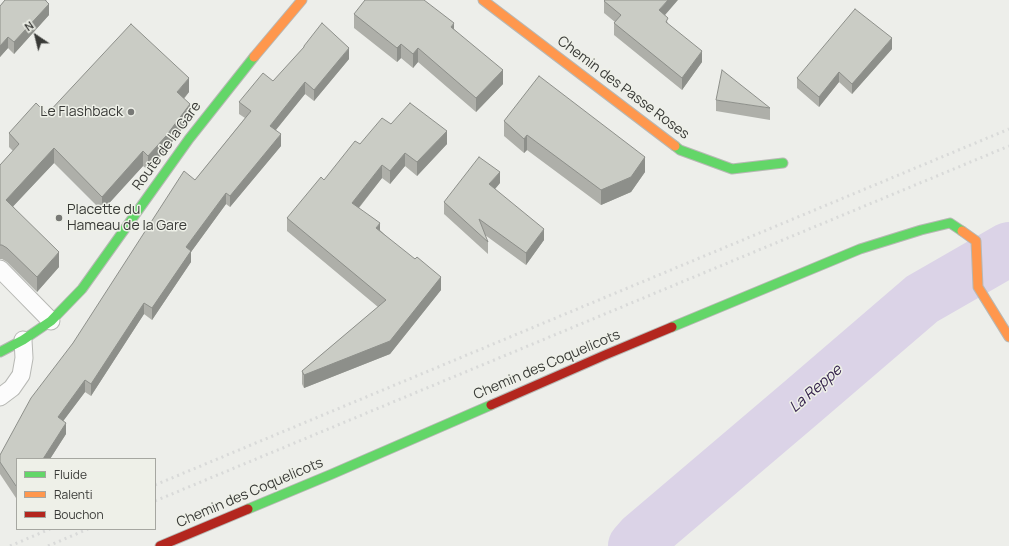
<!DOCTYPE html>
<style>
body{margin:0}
#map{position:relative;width:1009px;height:546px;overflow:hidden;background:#edeeea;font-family:Manrope,sans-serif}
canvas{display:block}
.legend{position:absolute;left:16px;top:458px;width:140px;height:72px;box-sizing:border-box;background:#eef0e8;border:1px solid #a6a7a1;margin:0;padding:5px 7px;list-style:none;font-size:12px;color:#393a37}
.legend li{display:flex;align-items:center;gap:8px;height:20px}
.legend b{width:20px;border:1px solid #a6a7a1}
.north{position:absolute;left:16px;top:16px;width:40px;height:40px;-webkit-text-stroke:3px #eef0e8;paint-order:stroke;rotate:325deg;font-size:11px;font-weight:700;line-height:16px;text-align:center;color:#393a37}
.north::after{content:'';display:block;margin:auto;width:14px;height:18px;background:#393a37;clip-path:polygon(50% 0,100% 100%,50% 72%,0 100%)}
</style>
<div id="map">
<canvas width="1009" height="546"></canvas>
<ul class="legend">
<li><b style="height:5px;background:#63d668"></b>Fluide</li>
<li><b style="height:5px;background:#ff974d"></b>Ralenti</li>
<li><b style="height:5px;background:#b3261e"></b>Bouchon</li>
</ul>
<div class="north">N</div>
</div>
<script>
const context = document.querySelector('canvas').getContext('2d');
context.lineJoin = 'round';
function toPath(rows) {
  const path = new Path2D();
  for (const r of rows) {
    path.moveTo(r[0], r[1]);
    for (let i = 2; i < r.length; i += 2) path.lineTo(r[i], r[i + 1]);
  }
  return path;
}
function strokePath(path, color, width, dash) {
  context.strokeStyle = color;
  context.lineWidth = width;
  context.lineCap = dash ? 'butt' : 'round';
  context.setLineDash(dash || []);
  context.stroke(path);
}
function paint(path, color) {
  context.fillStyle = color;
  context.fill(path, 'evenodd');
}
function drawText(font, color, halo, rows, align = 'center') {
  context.font = font + ' Manrope,sans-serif';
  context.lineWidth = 3;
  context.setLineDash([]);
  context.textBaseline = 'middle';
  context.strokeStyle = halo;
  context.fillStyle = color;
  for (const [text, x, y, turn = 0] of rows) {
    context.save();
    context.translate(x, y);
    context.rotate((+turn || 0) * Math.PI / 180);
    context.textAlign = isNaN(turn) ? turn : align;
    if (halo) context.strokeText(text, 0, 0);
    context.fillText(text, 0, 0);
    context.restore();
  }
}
const river = toPath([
 [635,546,642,538,802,402,922,299,1009,249]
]);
const lane = toPath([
 [0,269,51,321],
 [0,397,12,388,21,375,24,358,23,340]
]);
const fast = toPath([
 [675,146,680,150,732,169,783,163],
 [672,327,860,249,921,230,950,223,962,231],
 [0,352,23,340,51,321,82,289,189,139,254,57],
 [248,509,332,474,491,405]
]);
const slow = toPath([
 [483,0,675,146],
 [254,57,302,0],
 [962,231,976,241,978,287,1009,337]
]);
const jam = toPath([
 [491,405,605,355,672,327],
 [160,546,248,509]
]);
const rail = toPath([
 [155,485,1009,129],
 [155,501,1009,146],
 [10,546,50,529],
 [48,546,88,529]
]);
const wall = toPath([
 [5,0,47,0,46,1,49,15,14,54,8,48,0,57,0,6],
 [604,1,665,15,668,24,702,62,682,90,614,35,614,23,615,22,604,13],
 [354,14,454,29,503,84,476,112,418,62,413,68,401,58,397,62,354,28],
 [304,46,349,59,314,101,305,94,276,130,281,146,230,207,226,204,191,252,191,262,152,320,144,314,91,396,85,392,63,421,66,434,50,459,17,459,16,498,0,474,0,455,73,343,195,180,245,118,239,114,239,102,273,81,304,48],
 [892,49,852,94,839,82,819,107,797,88,797,78],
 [189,92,184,99,190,118,166,150,148,170,143,166,102,211,54,163,13,206,59,267,37,292,7,262,2,259,0,259,0,165,13,151,9,147,9,133,47,114],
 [716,100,770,108,770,120,716,111],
 [504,121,645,172,631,192,601,205,527,150,524,153,504,136],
 [391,124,447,144,417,176,405,166,390,184,382,178,359,208,380,230,441,290,390,354,304,388,302,384,302,371,378,307,287,231,287,218,360,144],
 [500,183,495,189,544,240,526,265,485,235,488,242,488,254,444,214,444,202]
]);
const shadedWall = toPath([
 [668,0,678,0,659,22,659,10],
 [49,4,49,15,14,54,14,42],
 [454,23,454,37,451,27],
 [8,37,8,48,0,57,0,46],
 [892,38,892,49,852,94,852,84],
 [401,44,401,58,397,62,397,48],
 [349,48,349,59,314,101,314,90],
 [418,48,418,62,413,68,413,54],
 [702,51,702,62,682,90,682,78],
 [503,70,503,84,476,112,476,98],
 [839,72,839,82,819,107,819,97],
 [189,78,189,92,177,106,177,92],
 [305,82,305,94,270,137,270,126],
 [190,104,190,118,166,150,148,170,148,156],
 [447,131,447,144,417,176,417,162],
 [281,134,281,146,230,207,230,196],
 [527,135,527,150,524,153,524,139],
 [54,148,54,163,6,214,6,200],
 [143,151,143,166,102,211,102,197],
 [405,153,405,166,390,184,390,171],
 [645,157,645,172,631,192,601,205,601,190],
 [382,165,382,178,352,216,352,203],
 [500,172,500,183,489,196,489,184],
 [226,193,226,204,191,252,191,262,152,320,152,308,186,247],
 [380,223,380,237,376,228],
 [544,229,544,240,526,265,526,253],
 [59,252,59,267,37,292,37,277],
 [441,277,441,290,390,354,304,388,304,375],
 [144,303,144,314,91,396,91,384],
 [85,380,85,392,58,428,58,417],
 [66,423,66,434,50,459,43,459],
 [16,486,17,486,17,497,16,498]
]);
const building = toPath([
 [5,0,45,0,49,4,14,42,8,37,0,46,0,6,5,0],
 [365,0,424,0,454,23,451,27,503,70,476,98,418,48,413,54,401,44,397,48,354,14,365,0],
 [605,0,668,0,659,10,668,18,666,22,702,51,682,78,614,23,621,15,604,1,605,0],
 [855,9,892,38,852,84,839,72,819,97,797,78,855,9],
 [322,23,349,48,314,90,305,82,270,126,281,134,230,196,226,193,186,247,191,251,152,308,144,303,91,384,85,380,58,417,66,423,43,459,17,459,17,486,16,486,0,462,0,455,31,398,73,343,184,171,195,180,251,111,239,102,263,73,273,81,304,47,304,46,322,23],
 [131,24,189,78,177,92,190,104,166,136,148,156,143,151,102,197,54,148,6,200,59,252,37,277,7,248,2,245,0,245,0,165,19,144,9,133,36,103,47,114,131,24],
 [722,70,770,108,716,100,722,70],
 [539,76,645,157,631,177,601,190,527,135,524,139,504,121,539,76],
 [410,103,447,131,417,162,405,153,390,171,382,165,352,203,380,223,376,228,415,259,417,257,441,277,390,341,304,375,302,371,386,300,287,218,321,177,324,180,355,141,360,144,382,118,391,124,410,103],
 [479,157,500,172,489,184,544,229,526,253,479,219,488,242,444,202,479,157]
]);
const markers = [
 [131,112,4,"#787976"],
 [59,218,4,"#787976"]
];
const streetNames = [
 ["Chemin des Passe Roses",623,88,37],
 ["Route de la Gare",167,146,-54],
 ["Chemin des Coquelicots",547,365,-23],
 ["Chemin des Coquelicots",250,493,-23]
];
const poiNames = [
 ["Le Flashback",123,112],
 ["Placette du",67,210,"left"],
 ["Hameau de la Gare",67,226,"left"]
];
const waterNames = [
 ["La Reppe",816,389,-41]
];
strokePath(river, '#dbd3e7', 54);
strokePath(lane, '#b7b8b4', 19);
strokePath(fast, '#b7b8b4', 11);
strokePath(slow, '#b7b8b4', 11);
strokePath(jam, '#b7b8b4', 11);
strokePath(lane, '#fcfcfc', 17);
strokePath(fast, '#63d668', 9);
strokePath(slow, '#ff974d', 9);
strokePath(jam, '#b3261e', 9);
strokePath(rail, '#d9dad9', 3, [2, 4]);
paint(wall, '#aeafa9');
paint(shadedWall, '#8d8f8a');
paint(building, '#caccc5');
strokePath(building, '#8d8f8a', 1);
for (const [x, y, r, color] of markers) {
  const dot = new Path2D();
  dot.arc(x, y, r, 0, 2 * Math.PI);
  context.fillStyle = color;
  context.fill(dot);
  strokePath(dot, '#eef0e8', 1.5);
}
drawText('14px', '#393a37', '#eef0e8', streetNames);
drawText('14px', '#393a37', '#eef0e8', poiNames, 'right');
drawText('italic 15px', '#37254e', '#eef0e8', waterNames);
</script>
